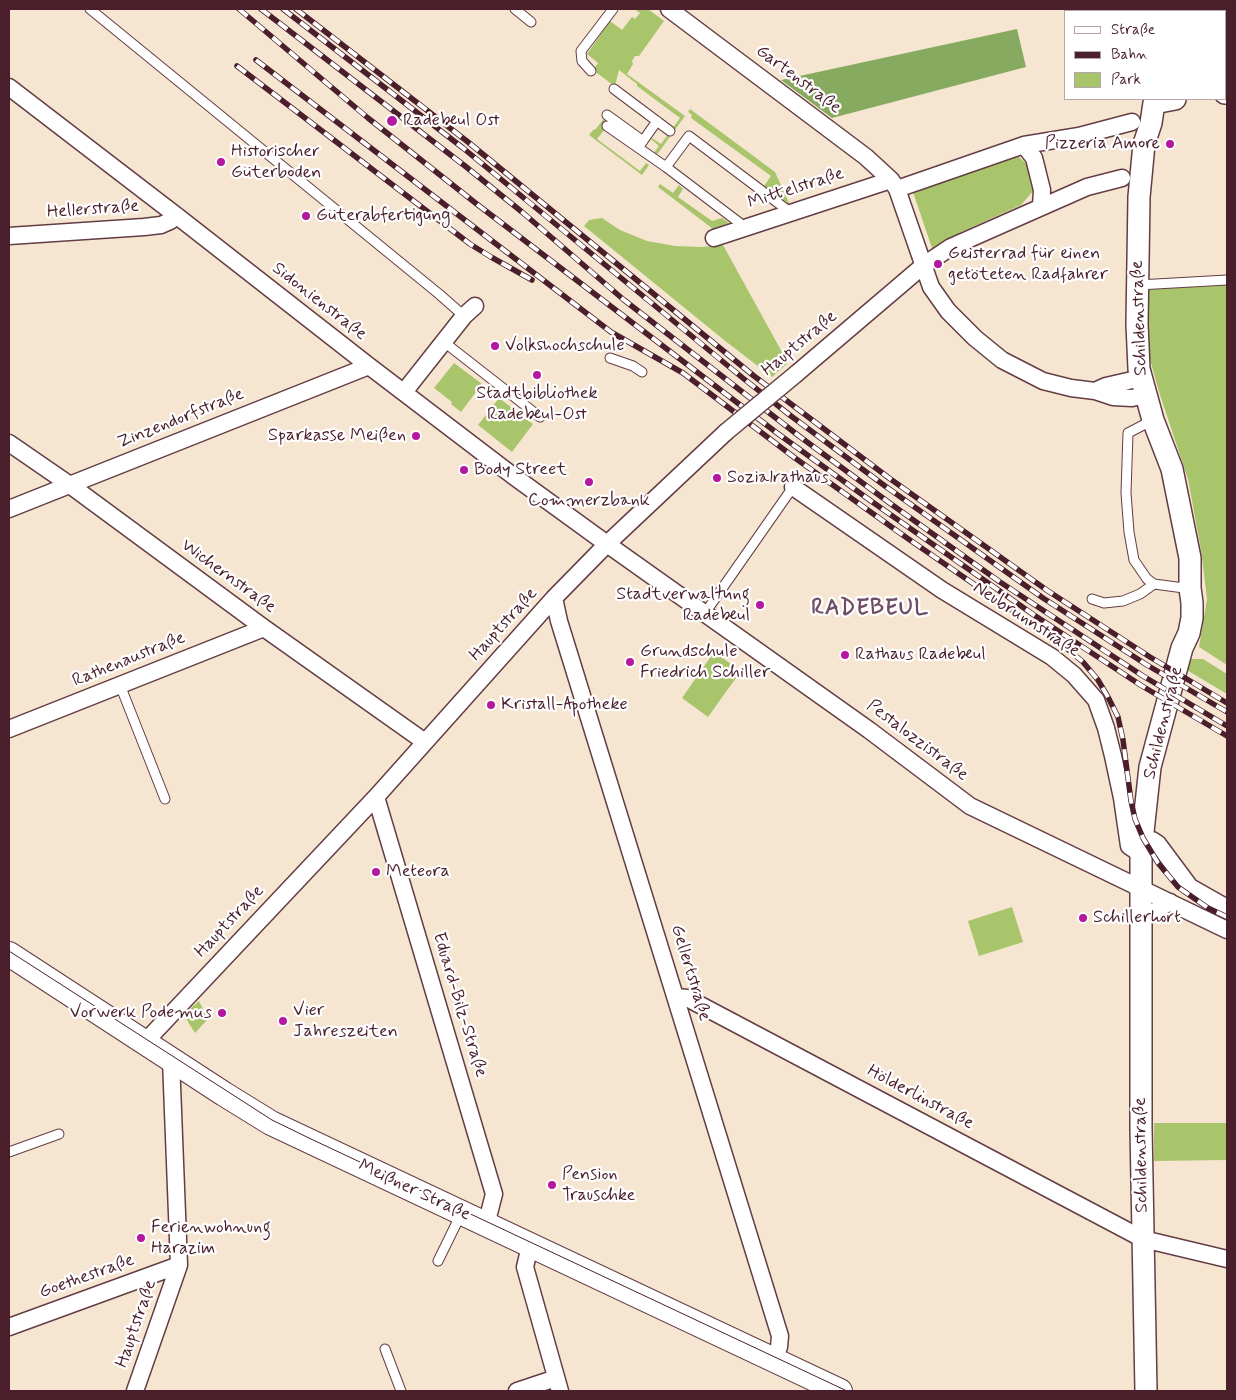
<!DOCTYPE html>
<meta charset="utf-8">
<style>
body{margin:0}
#map{position:relative;width:1236px;height:1400px;overflow:hidden;background:#f6e6d1;font-family:Mynerve,sans-serif}
canvas{display:block}
.frame{position:absolute;inset:0;border:10px solid #4a1f2b;pointer-events:none}
.legend{position:absolute;left:1064px;top:10px;width:162px;height:90px;box-sizing:border-box;background:#fff;border:1px solid #b7a5aa;margin:0;padding:6px 9px;list-style:none;font-size:15px;color:#4a1f2b}
.legend li{display:flex;align-items:center;gap:10px;height:25px}
.legend b{width:25px;border:1px solid #b7a5aa}
</style>
<div id="map">
<canvas width="1236" height="1400"></canvas>
<div class="frame"></div>
<ul class="legend">
<li><b style="height:6px;background:#fff"></b>Straße</li>
<li><b style="height:6px;background:#4a1f2b"></b>Bahn</li>
<li><b style="height:14px;background:#a9c56c"></b>Park</li>
</ul>
</div>
<script>
const context = document.querySelector('canvas').getContext('2d');
context.lineJoin = 'round';
function paint(path, color) {
  context.fillStyle = color;
  context.fill(path, 'evenodd');
}
function toPath(rows) {
  const path = new Path2D();
  for (const r of rows) {
    path.moveTo(r[0], r[1]);
    for (let i = 2; i < r.length; i += 2) path.lineTo(r[i], r[i + 1]);
  }
  return path;
}
function strokePath(path, color, width, dash) {
  context.strokeStyle = color;
  context.lineWidth = width;
  context.lineCap = dash ? 'butt' : 'round';
  context.setLineDash(dash || []);
  context.stroke(path);
}
function drawText(font, color, halo, rows, align = 'center') {
  context.font = font + ' Mynerve,sans-serif';
  context.lineWidth = 4.5;
  context.setLineDash([]);
  context.textBaseline = 'middle';
  context.strokeStyle = halo;
  context.fillStyle = color;
  for (const [text, x, y, turn = 0] of rows) {
    context.save();
    context.translate(x, y);
    context.rotate((+turn || 0) * Math.PI / 180);
    context.textAlign = isNaN(turn) ? turn : align;
    if (halo) context.strokeText(text, 0, 0);
    context.fillText(text, 0, 0);
    context.restore();
  }
}
const green = toPath([
 [634,9,648,9,664,21,639,56,635,56,632,61,633,64,627,74,685,116,656,156,653,154,659,146,651,139,652,138,661,144,680,118,637,86,637,84,619,70,615,86,613,85,593,70,598,63,587,54,610,21,622,30,632,17,635,19,640,13],
 [690,109,775,172,790,205,764,186,771,176,691,118,692,115,688,112],
 [605,117,636,139,609,124,597,139,640,171,646,163,649,165,642,175,589,135,594,129,595,130],
 [1019,157,1028,165,1033,191,1021,205,961,232,933,251,913,192,1000,159],
 [660,184,673,193,679,185,683,189,678,197,712,221,722,218,729,223,713,229,658,187],
 [602,218,620,230,647,241,675,246,701,247,723,245,788,363,772,377,724,340,584,226,589,220],
 [1227,282,1227,665,1199,647,1207,599,1201,550,1188,479,1160,395,1149,356,1149,288],
 [454,363,482,384,461,412,451,404,452,402,434,388],
 [499,398,533,424,512,452,478,425],
 [714,652,741,671,708,717,682,698],
 [1189,659,1203,659,1227,674,1227,694,1185,669],
 [1012,907,1023,942,979,956,968,921],
 [199,1001,208,1019,195,1033,185,1017,192,1007],
 [1154,1123,1227,1123,1227,1160,1154,1161]
]);
const forest = toPath([
 [1017,29,1026,67,832,118,781,80]
]);
const service = toPath([
 [90,9,439,294,464,316],
 [515,9,531,22],
 [1203,9,1204,11],
 [1176,11,1176,9],
 [1225,46,1227,51],
 [1225,70,1227,68],
 [591,71,582,61,581,51,613,9],
 [614,89,670,131],
 [607,115,643,141],
 [607,126,666,167],
 [640,145,657,121],
 [745,227,666,167,689,136,790,212],
 [1138,285,1227,280],
 [444,342,540,417],
 [610,358,633,366,642,372],
 [1153,420,1128,433,1126,493,1129,532,1134,560,1147,579,1154,584,1184,588,1189,588],
 [1092,599,1104,603,1123,601,1140,594,1154,584],
 [705,613,793,487],
 [120,685,165,799],
 [9,1152,59,1134],
 [438,1261,461,1214],
 [385,1349,401,1391]
]);
const minor = toPath([
 [669,9,866,157,891,180,897,189,931,287,948,311,975,338,1002,360,1043,381,1071,388,1095,391,1113,397,1132,398,1145,395],
 [1101,9,1103,11],
 [9,87,177,216,369,366,512,475,607,544,869,730,970,806,1227,930],
 [1024,145,1034,158,1042,190,1041,206],
 [897,189,1024,145,1079,136,1132,122],
 [9,236,144,227,161,225,170,221,177,216],
 [714,238,891,180],
 [796,374,924,265,951,247,1087,187,1122,178],
 [1095,391,1106,386,1141,378],
 [404,392,464,316,475,306],
 [9,443,70,485,264,628,425,742],
 [793,487,942,590,1052,657,1074,675,1096,700,1106,728,1113,756,1122,798,1129,846,1135,850,1141,850],
 [9,509,369,366],
 [554,598,559,621,780,1336,779,1347,774,1360],
 [9,729,264,628],
 [376,797,494,1194,486,1225],
 [1143,838,1152,840,1158,844,1190,887,1227,908],
 [1142,919,1170,902],
 [676,997,687,998,1143,1239,1227,1259],
 [145,1042,376,797,554,598,607,544,726,432],
 [530,1246,525,1267,560,1391],
 [9,1327,179,1265],
 [135,1391,179,1265,171,1060],
 [517,1391,556,1378]
]);
const tertiary = toPath([
 [1225,93,1227,93],
 [1146,1391,1141,1128,1141,850,1150,767,1182,648,1189,633,1192,618,1192,603,1190,588,1190,558,1172,469,1153,420,1139,369,1137,324,1139,197,1144,144,1151,123,1154,103,1175,99]
]);
const secondary = toPath([
 [9,954,224,1094,271,1123,840,1391]
]);
const tram = toPath([
 [9,951,272,1120,311,1139,847,1391]
]);
const rail = toPath([
 [239,9,368,118,478,205,777,433,871,501,1034,615,1142,686,1227,736],
 [261,9,465,166,522,212,624,300,799,436,891,504,1000,582,1143,676,1227,726],
 [283,9,463,148,744,379,791,416,885,486,1043,598,1147,665,1227,712],
 [296,9,468,142,754,376,889,478,1048,591,1150,657,1227,703],
 [256,60,611,332,683,373,795,458,907,538,1065,647,1083,662,1098,680,1108,697,1118,717,1123,740,1131,801,1135,819,1143,838,1158,863,1178,887,1208,908,1227,917],
 [237,66,470,244,491,257,532,280]
]);
const minorBridge = toPath([
 [726,432,796,374]
]);
const markers = [
 [392,121,6,"#b5179e"],
 [1170,144,5,"#b5179e"],
 [221,162,5,"#b5179e"],
 [306,216,5,"#b5179e"],
 [938,264,5,"#b5179e"],
 [495,346,5,"#b5179e"],
 [537,375,5,"#b5179e"],
 [416,436,5,"#b5179e"],
 [464,470,5,"#b5179e"],
 [717,478,5,"#b5179e"],
 [589,482,5,"#b5179e"],
 [760,605,5,"#b5179e"],
 [845,655,5,"#b5179e"],
 [630,662,5,"#b5179e"],
 [491,705,5,"#b5179e"],
 [376,872,5,"#b5179e"],
 [1083,918,5,"#b5179e"],
 [222,1013,5,"#b5179e"],
 [283,1021,5,"#b5179e"],
 [552,1185,5,"#b5179e"],
 [141,1238,5,"#b5179e"]
];
const streetNames = [
 ["Gartenstraße",798,80,37],
 ["Mittelstraße",796,189,-18],
 ["Hellerstraße",93,210,-4],
 ["Sidonienstraße",319,302,38],
 ["Schildenstraße",1140,318,-92],
 ["Hauptstraße",800,344,-40],
 ["Zinzendorfstraße",181,419,-22],
 ["Wichernstraße",228,577,36],
 ["Neubrunnstraße",1026,620,33],
 ["Hauptstraße",504,625,-48],
 ["Rathenaustraße",129,660,-22],
 ["Schildenstraße",1164,723,-76],
 ["Pestalozzistraße",917,741,37],
 ["Hauptstraße",230,922,-47],
 ["Gellertstraße",690,973,73],
 ["Eduard-Bilz-Straße",459,1005,73],
 ["Hölderlinstraße",920,1098,28],
 ["Schildenstraße",1142,1155,-91],
 ["Meißner Straße",414,1191,25],
 ["Goethestraße",87,1277,-20],
 ["Hauptstraße",137,1324,-71]
];
const poiNames = [
 ["Radebeul Ost",403,121],
 ["Pizzeria Amore",1160,144,"right"],
 ["Historischer",231,152],
 ["Güterboden",231,173],
 ["Güterabfertigung",316,216],
 ["Geisterrad für einen",948,254],
 ["getöteten Radfahrer",948,275],
 ["Volkshochschule",505,346],
 ["Stadtbibliothek",537,394,"center"],
 ["Radebeul-Ost",537,415,"center"],
 ["Sparkasse Meißen",406,436,"right"],
 ["Body Street",474,470],
 ["Sozialrathaus",727,478],
 ["Commerzbank",589,501,"center"],
 ["Stadtverwaltung",750,595,"right"],
 ["Radebeul",750,616,"right"],
 ["Grundschule",640,652],
 ["Friedrich Schiller",640,673],
 ["Rathaus Radebeul",855,655],
 ["Kristall-Apotheke",501,705],
 ["Meteora",386,872],
 ["Schillerhort",1093,918],
 ["Vier",293,1011],
 ["Jahreszeiten",293,1032],
 ["Vorwerk Podemus",212,1013,"right"],
 ["Pension",562,1175],
 ["Trauschke",562,1196],
 ["Ferienwohnung",151,1228],
 ["Harazim",151,1249]
];
const districtNames = [
 ["RADEBEUL",870,609]
];
paint(green, '#a9c56c');
paint(forest, '#86aa60');
strokePath(service, '#643d44', 11);
strokePath(minor, '#643d44', 19);
strokePath(tertiary, '#643d44', 24);
strokePath(secondary, '#643d44', 26);
strokePath(service, '#fff', 9);
strokePath(minor, '#fff', 16);
strokePath(tertiary, '#fff', 21);
strokePath(secondary, '#fff', 24);
strokePath(tram, '#4a1f2b', 1);
strokePath(rail, '#4a1f2b', 5.5);
strokePath(rail, '#fff', 4, [11]);
strokePath(minorBridge, '#643d44', 19, []);
strokePath(minorBridge, '#fff', 16);
for (const [x, y, r, color] of markers) {
  const dot = new Path2D();
  dot.arc(x, y, r, 0, 2 * Math.PI);
  context.fillStyle = color;
  context.fill(dot);
  strokePath(dot, '#fff', 2);
}
drawText('18px', '#4a1f2b', '#fff', streetNames);
drawText('18px', '#4a1f2b', '#fff', poiNames, 'left');
context.letterSpacing = '1px';
drawText('bold 22px', '#704d67', '#fff', districtNames);
context.letterSpacing = '0px';
</script>
